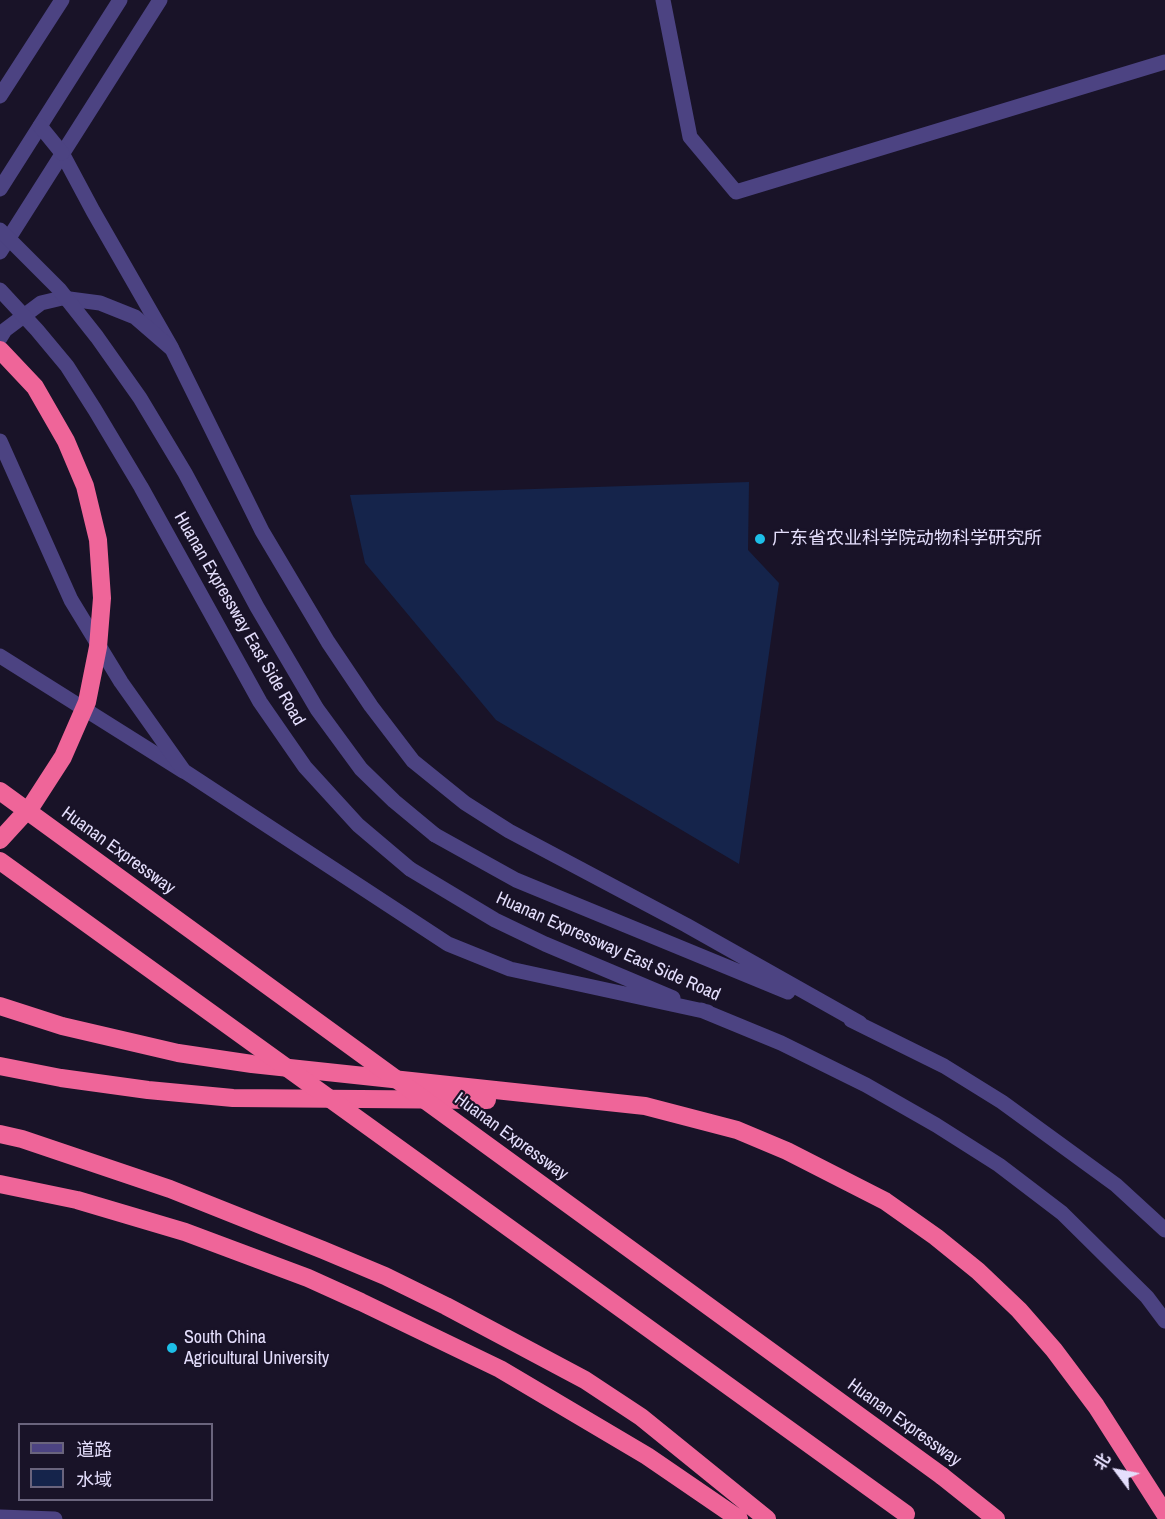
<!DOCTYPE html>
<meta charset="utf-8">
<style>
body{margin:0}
#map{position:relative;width:1165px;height:1519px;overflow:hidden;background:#191328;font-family:"Archivo Narrow","Noto Sans SC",sans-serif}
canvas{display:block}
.legend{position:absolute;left:18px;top:1423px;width:195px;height:78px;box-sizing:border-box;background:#191328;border:2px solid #6a647d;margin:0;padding:8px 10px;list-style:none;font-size:18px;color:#e4defc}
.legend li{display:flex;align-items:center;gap:12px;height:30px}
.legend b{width:30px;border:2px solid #6a647d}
.north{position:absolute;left:1087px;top:1441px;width:60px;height:60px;-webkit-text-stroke:4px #191328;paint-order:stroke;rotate:302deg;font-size:16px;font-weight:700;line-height:24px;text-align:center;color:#e4defc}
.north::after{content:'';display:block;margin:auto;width:21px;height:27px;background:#e4defc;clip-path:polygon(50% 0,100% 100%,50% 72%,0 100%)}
</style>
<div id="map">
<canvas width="1165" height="1519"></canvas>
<ul class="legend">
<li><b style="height:8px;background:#4c4382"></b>道路</li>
<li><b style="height:16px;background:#15244b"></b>水域</li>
</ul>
<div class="north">北</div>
</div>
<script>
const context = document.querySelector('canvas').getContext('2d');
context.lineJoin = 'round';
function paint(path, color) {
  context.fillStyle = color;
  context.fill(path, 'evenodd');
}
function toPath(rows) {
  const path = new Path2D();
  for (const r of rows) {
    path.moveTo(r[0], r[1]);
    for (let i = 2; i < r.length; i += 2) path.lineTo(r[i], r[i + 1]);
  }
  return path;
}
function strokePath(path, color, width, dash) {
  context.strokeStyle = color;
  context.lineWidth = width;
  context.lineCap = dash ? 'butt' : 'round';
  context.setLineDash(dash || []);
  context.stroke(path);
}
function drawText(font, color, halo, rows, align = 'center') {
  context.font = font + ' "Archivo Narrow","Noto Sans SC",sans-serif';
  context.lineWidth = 4.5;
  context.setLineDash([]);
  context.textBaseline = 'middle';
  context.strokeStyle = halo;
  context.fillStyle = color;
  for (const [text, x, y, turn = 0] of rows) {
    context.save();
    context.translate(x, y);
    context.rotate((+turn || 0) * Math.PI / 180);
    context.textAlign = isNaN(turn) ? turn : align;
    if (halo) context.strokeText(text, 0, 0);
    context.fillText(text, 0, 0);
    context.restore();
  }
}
const water = toPath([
 [749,482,748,550,779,583,739,864,496,720,365,563,350,495]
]);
const service = toPath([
 [663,0,690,137,736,192,1165,62]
]);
const minor = toPath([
 [0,96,62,0],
 [62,153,93,211,171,347],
 [0,189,120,0],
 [0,252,160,0],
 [0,656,183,771],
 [0,1517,55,1519]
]);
const tertiary = toPath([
 [40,126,62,153],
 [0,338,5,330,41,303,62,298,100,303,135,317,172,349,262,531,328,642,371,706,413,761,465,803,509,831,686,925,860,1023],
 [0,441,71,600,121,682,184,771,448,944,510,969,708,1012],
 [435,835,516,880,788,992],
 [410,869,495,920,545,944,673,998],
 [701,1010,781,1043,866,1085,936,1125,999,1165,1062,1213,1147,1297,1165,1321],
 [851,1020,944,1066,1002,1102,1116,1185,1165,1230]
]);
const motorway = toPath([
 [0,1006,62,1026,178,1053,252,1064,645,1106,737,1130,787,1151,885,1201,936,1237,978,1271,1019,1310,1054,1350,1096,1406,1165,1514],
 [0,1066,61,1078,148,1090,233,1098,487,1100],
 [0,1134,22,1139,170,1189,323,1250,385,1276,446,1306,585,1380,641,1417,767,1519],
 [0,1184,77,1200,185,1232,308,1278,361,1302,500,1369,647,1456,739,1519],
 [942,1476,996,1519]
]);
const tertiaryBridge = toPath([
 [0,230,59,289,97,337,140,398,185,473,257,607,317,709,361,769,394,801,435,835],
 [0,290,37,330,67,366,95,410,141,487,260,702,305,767,358,825,410,869]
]);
const motorwayBridge = toPath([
 [0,350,35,387,66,441,85,486,98,540,102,598,98,647,87,702,63,757,32,805,0,840],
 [0,791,942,1476],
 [0,861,906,1514]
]);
const markers = [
 [760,539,6,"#1dbfe8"],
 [172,1348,6,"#1dbfe8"]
];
const poiNames = [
 ["广东省农业科学院动物科学研究所",772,539],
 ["South China",184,1338],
 ["Agricultural University",184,1359]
];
const streetNames = [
 ["Huanan Expressway East Side Road",239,619,60],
 ["Huanan Expressway",118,851,36],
 ["Huanan Expressway East Side Road",608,947,24],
 ["Huanan Expressway",511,1137,36],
 ["Huanan Expressway",904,1423,36]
];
paint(water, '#15244b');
strokePath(service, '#4c4382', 15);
strokePath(minor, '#4c4382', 15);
strokePath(tertiary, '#4c4382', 15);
strokePath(motorway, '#ef6599', 18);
strokePath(tertiaryBridge, '#4c4382', 15);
strokePath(motorwayBridge, '#ef6599', 18);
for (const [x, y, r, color] of markers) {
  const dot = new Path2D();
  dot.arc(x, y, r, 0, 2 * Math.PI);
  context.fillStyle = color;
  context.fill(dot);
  strokePath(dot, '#191328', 2);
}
drawText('18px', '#e4defc', '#191328', poiNames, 'left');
drawText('18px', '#e4defc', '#191328', streetNames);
</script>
